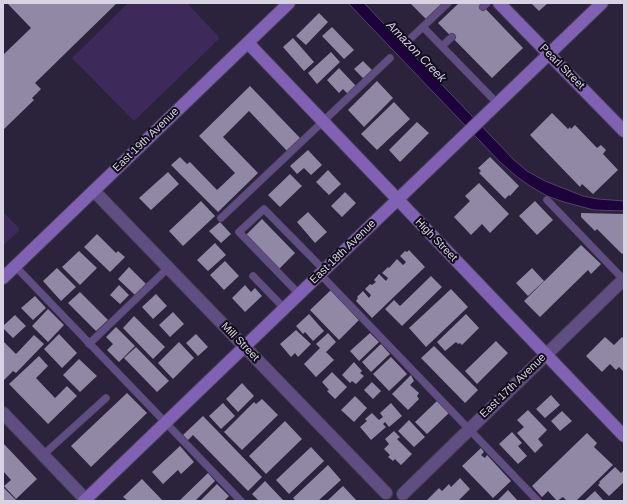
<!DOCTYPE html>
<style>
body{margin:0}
#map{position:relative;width:627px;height:504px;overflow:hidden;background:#2b223b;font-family:Arial,sans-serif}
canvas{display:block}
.frame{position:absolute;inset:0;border:4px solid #d7d3e3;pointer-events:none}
</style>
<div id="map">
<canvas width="627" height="504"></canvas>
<div class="frame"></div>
</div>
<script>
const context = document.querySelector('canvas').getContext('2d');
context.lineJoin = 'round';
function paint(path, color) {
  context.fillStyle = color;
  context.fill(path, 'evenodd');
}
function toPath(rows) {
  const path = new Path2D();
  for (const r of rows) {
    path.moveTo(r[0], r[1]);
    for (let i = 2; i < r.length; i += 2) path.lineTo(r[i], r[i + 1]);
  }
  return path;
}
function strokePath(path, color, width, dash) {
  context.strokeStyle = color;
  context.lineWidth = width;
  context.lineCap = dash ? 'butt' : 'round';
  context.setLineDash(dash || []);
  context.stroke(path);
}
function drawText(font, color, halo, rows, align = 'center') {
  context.font = font + ' Arial,sans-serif';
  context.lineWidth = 4;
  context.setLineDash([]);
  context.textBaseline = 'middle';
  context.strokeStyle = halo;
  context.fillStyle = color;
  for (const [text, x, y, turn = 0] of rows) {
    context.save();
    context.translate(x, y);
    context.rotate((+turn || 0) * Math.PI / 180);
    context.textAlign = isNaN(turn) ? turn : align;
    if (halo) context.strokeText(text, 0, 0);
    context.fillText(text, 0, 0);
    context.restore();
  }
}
const green = toPath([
 [128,3,187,3,218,36,219,39,134,121,72,58],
 [3,212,19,228,19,231,3,246]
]);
const water = toPath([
 [348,3,364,3,514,160,527,171,545,181,583,196,598,199,624,201,624,211,594,210,564,202,547,196,530,186,516,176,500,162,348,3]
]);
const building = toPath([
 [7,3,117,3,35,83,41,89,32,98,34,100,3,130,3,55,31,28],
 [410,3,443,3,426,19],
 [459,3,480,3,523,48,492,78,438,23],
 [531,3,548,3,539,11],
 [319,13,328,22,306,45,296,36],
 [332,27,354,50,344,59,322,36],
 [293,38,314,62,304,71,283,47],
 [331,52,340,62,317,84,308,73],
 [363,61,374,72,365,80,354,69],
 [339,68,356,86,348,94,343,89,339,93,327,80],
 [377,81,393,98,364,127,348,110],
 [250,86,301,139,288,152,249,111,223,137,258,173,218,212,171,165,180,157,187,164,190,162,217,190,235,173,199,136],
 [394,102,410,119,377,150,361,134],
 [552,113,568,129,570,127,571,129,575,125,597,148,601,145,606,150,603,154,618,170,593,194,582,184,580,187,530,135],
 [417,122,429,133,400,162,389,150],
 [308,150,322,165,311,175,304,168,297,174,290,166],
 [490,157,519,186,510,196,509,195,505,199,479,173,481,171,478,168],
 [328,170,341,184,329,195,316,182],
 [168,172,179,184,151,210,139,198],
 [290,174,302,186,280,207,268,195],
 [479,183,509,214,490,233,482,224,471,235,454,217,470,201,465,196],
 [345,192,356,203,342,217,331,206],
 [201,201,215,216,183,246,169,231],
 [535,201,553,220,537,235,519,216],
 [308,212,327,232,315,243,297,222],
 [581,213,624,214,624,252,622,254,597,229,595,231,581,217],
 [262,219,295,253,279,269,246,235],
 [220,222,231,234,221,243,209,231],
 [97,234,116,253,118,251,125,257,110,272,84,247],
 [215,243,226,255,208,271,197,260],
 [581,245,601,264,591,274,588,270,540,317,524,301],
 [409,250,425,267,372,318,356,301,358,298,357,297,363,291,369,298,371,295,365,289,370,284,372,285,376,282,374,280,379,274,386,281,388,278,382,273,388,267,389,268,397,259,403,265,406,262,400,256,405,251,407,252],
 [79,251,97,268,80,285,62,267],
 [225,261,239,276,224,290,210,275],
 [129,267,146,284,135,295,118,279],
 [57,268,76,287,61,301,43,281],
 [532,268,544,281,528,296,516,283],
 [431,276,442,287,402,326,385,309,394,300,400,306],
 [119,285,129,295,120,304,110,295],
 [245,285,251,292,255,288,262,296,245,312,232,298],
 [451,289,468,307,426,347,409,328],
 [331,290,359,320,339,340,310,310],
 [80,292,108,320,96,331,68,303],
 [156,294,167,306,153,319,142,307],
 [35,296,46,308,33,320,21,308],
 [48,309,64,325,48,342,32,326],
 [173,312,184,324,170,337,159,325],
 [309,314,324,331,313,341,305,332,303,334,296,326],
 [466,314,479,328,462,345,460,343,458,344,456,342,445,351,437,342],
 [15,315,26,326,13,338,3,328,3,326],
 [134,316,165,347,153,359,123,328],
 [116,327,135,346,119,362,107,350,113,344,106,337],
 [296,330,311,344,298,357,295,353,291,357,280,344],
 [328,333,336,342,326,352,334,360,316,377,304,364,320,348,316,344],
 [370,333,379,342,359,361,350,351],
 [59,334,77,353,62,368,44,349],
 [196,334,208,347,198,356,186,343],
 [34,335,44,344,16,373,13,371,4,380,3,378,3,341,16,354],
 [605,337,614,345,622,337,624,339,624,372,619,367,616,370,610,364,602,372,586,356],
 [496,341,508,353,477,384,465,371],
 [179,342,194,358,173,379,158,363],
 [381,344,390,354,371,372,362,362],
 [434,346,478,390,465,403,421,358],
 [136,347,169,381,157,392,124,358],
 [39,356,48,366,36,378,55,398,67,386,77,396,48,424,9,384],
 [391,357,407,374,389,391,373,374],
 [79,359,97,376,80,392,63,375],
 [354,362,362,371,360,373,364,376,356,384,352,381,350,383,342,375],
 [332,372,347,387,335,399,327,391,329,390,322,382],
 [411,375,414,381,410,385,419,393,417,396,419,399,408,410,392,394],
 [372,382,381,391,373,399,364,390],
 [242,383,254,396,238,412,226,399],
 [127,393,147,413,91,467,71,446],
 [551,395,560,405,545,418,536,409],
 [355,396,367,408,354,422,341,410],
 [262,399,278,415,242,450,224,432,254,402,256,404],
 [437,401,449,413,427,434,415,422],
 [223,403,235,416,221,429,209,416],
 [391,403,402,416,389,427,385,422,383,424,386,427,371,440,360,427,367,421,365,419,372,413,379,420,383,417,380,413],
 [528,410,547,430,538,439,543,445,535,453,517,433,524,427,517,420],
 [562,411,572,421,560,431,551,421],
 [203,416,262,477,248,491,193,435,188,440,183,435],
 [409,420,425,437,414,447,398,431],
 [285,421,302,439,266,474,249,456],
 [394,431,400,437,397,439,412,454,401,465,395,459,393,461,388,457,390,455,384,449,389,444,385,439],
 [512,432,522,443,518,446,527,456,518,464,499,444],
 [587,433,597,443,594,447,613,465,576,501,567,501,563,497,557,501,548,491,542,497,532,486],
 [3,443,37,479,16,499,4,486,11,480,3,471],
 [180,446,194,462,181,474,178,470,163,484,152,472],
 [311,447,324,461,289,494,276,480],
 [481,448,484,452,481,455,485,458,487,455,511,481,493,498,462,466],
 [328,465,341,480,318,501,296,501,293,498],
 [615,467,621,473,624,470,624,482,609,496,598,485,600,483,599,482],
 [208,473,215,481,195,501,179,501],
 [460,478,470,489,458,501,426,501,439,488,442,491,449,484,451,487],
 [142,479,163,501,128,501,123,497],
 [265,481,283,500,283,501,259,501,252,494],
 [217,484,229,496,224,501,200,501],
 [343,486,357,501,327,501],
 [3,487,17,501,3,501],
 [508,490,518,501,497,501],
 [595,491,604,501,584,501]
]);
const lane = toPath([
 [483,7,487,3],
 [423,27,497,103],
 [411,38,448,3],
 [442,46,452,37],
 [547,200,624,280],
 [221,218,390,58],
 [15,266,241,501],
 [320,274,538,501],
 [253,276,284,308],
 [299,294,239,232,264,209,324,270],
 [89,344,168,268],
 [43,455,106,398]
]);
const street = toPath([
 [94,191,386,493],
 [3,413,87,501],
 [403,494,624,279]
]);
const secondary = toPath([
 [499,3,624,131],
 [248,43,624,436],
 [3,278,289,3],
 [84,501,602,3]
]);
const streetNames = [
 ["Pearl Street",562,67,45],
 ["East 19th Avenue",146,140,-44],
 ["High Street",436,240,46],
 ["East 18th Avenue",343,252,-44],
 ["Mill Street",240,342,46],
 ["East 17th Avenue",513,386,-44]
];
const waterNames = [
 ["Amazon Creek",416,52,46]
];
paint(green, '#3d2a5b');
paint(water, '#1e023b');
strokePath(water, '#56416d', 1);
paint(building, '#9188a5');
strokePath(lane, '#473e56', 8);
strokePath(street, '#473e56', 14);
strokePath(secondary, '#473e56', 14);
strokePath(lane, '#604d81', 7);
strokePath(street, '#604d81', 12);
strokePath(secondary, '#8061b3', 12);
drawText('11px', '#d7d3e3', '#120e19', streetNames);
drawText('italic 12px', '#dbccf9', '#120e19', waterNames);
</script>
